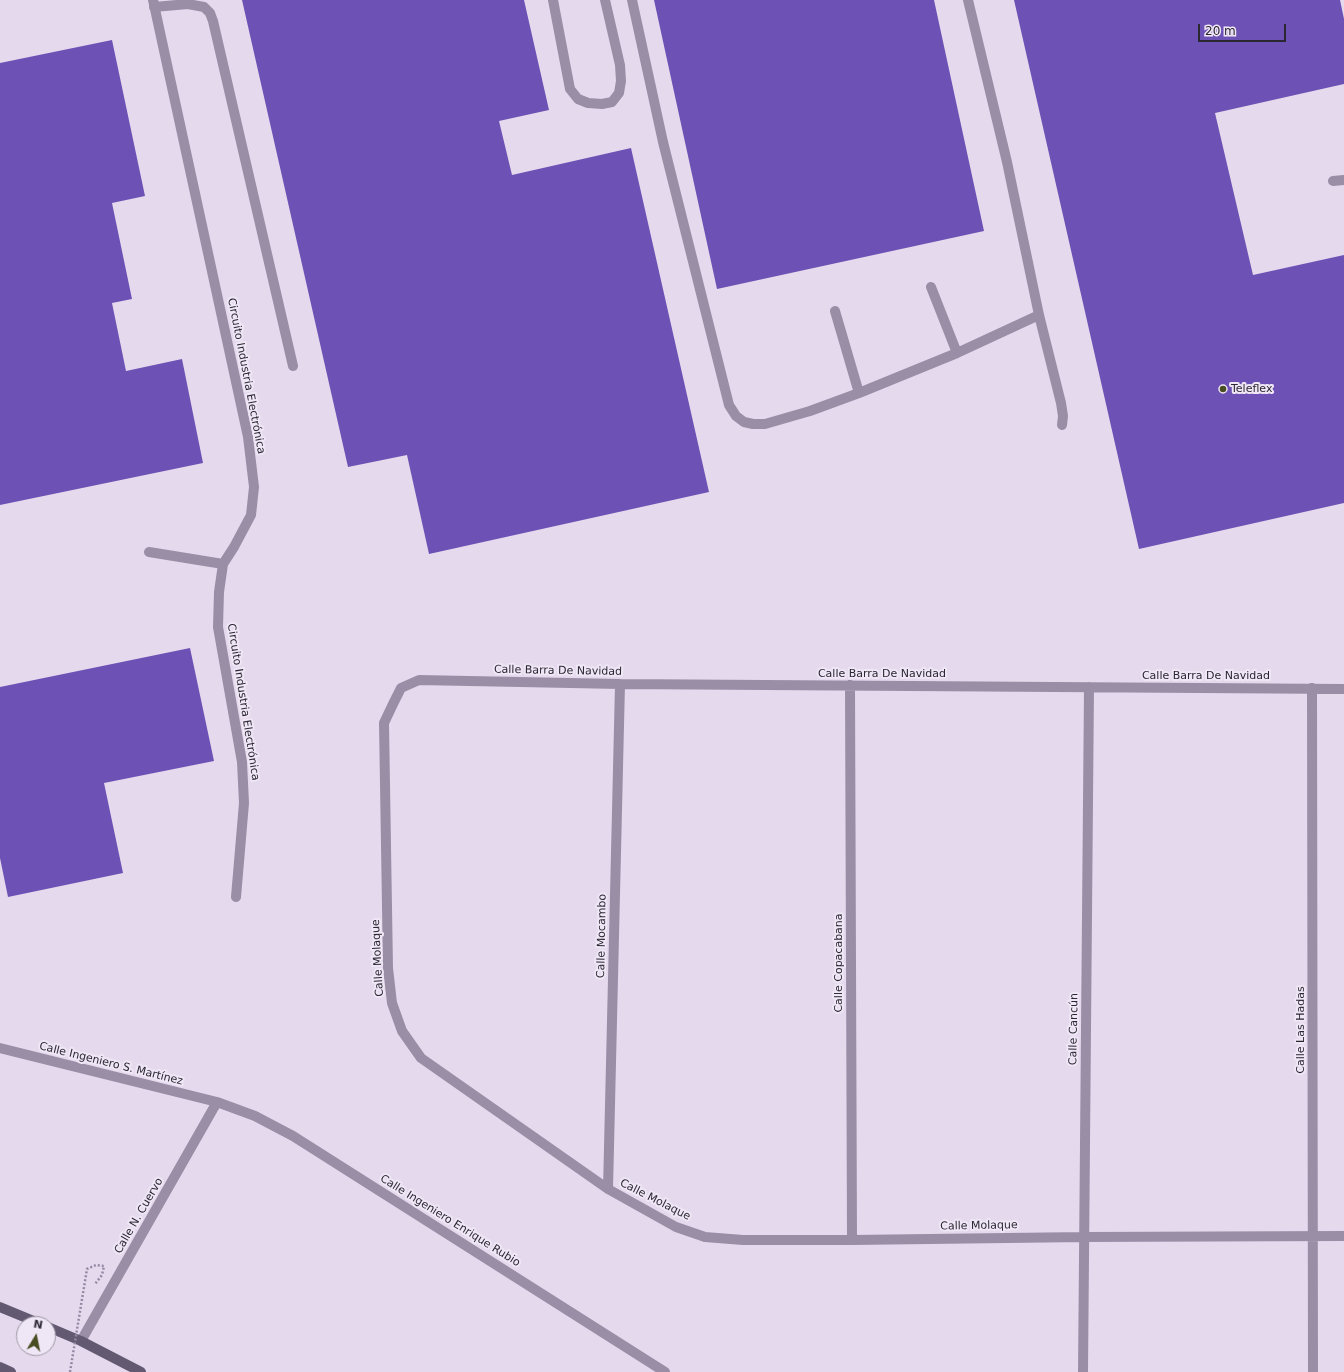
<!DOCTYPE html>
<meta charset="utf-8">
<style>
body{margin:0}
#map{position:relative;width:1344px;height:1372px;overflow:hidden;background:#e5daed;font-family:"DejaVu Sans",sans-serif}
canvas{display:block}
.north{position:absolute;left:16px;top:1316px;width:40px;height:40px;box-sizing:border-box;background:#efe6f6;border:1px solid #a19aa8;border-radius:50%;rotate:10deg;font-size:11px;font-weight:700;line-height:16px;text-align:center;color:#2b2732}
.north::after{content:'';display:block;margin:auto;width:14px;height:18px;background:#484d22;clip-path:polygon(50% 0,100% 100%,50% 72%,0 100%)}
.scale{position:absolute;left:1198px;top:24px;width:88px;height:18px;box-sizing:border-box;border:2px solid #2b2732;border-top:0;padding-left:5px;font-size:12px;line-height:14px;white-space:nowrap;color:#2b2732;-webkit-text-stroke:3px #efe6f6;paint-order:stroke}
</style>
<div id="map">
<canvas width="1344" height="1372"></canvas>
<div class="north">N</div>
<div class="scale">20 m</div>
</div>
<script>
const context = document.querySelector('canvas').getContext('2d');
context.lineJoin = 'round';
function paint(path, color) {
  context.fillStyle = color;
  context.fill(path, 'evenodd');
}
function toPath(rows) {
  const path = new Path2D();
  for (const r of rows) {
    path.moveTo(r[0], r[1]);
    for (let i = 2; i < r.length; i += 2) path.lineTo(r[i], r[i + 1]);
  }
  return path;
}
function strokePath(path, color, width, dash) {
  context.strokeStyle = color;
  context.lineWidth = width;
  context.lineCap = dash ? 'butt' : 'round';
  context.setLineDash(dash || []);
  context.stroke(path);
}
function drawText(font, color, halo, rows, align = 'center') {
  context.font = font + ' "DejaVu Sans",sans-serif';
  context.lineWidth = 4;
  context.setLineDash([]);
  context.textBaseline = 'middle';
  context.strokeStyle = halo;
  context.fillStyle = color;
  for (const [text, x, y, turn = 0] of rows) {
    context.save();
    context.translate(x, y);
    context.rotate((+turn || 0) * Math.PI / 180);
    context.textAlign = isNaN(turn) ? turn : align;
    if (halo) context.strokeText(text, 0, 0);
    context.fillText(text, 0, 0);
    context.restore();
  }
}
const building = toPath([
 [242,0,524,0,549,110,499,121,512,175,631,148,709,492,429,554,407,455,348,467],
 [654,0,934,0,984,231,717,289],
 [1014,0,1340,0,1344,19,1344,84,1215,113,1253,275,1344,255,1344,503,1139,549],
 [112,40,145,196,112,203,132,299,112,303,126,371,182,359,203,463,0,505,0,63],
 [190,648,214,761,104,783,123,873,8,897,0,858,0,687]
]);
const minor = toPath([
 [153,0,248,437,254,487,251,515,234,547,223,564,219,592,218,627,242,762,244,803,236,897],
 [553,0,570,89,578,99,588,103,602,104,612,102,619,93,621,81,620,65,605,0],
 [632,0,663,142,729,405,736,416,744,422,753,424,765,424,810,411,859,393,957,353,931,287],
 [968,0,1007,162,1039,315,1061,403,1063,416,1062,425],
 [154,7,188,4,204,7,210,13,213,21,293,366],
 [1333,181,1344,180],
 [835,311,859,393],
 [957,353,1039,315],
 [149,552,223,564],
 [850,685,852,1240],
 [1312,688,1313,1372],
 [1344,689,620,684,419,680,401,688,393,704,384,723,388,968,392,1003,402,1031,421,1058,608,1189,676,1227,705,1237,743,1240,852,1240,1084,1237,1344,1236],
 [0,1048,217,1102,255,1116,293,1136,665,1372],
 [608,1189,620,684],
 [81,1341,217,1102],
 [1083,1372,1089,687]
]);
const major = toPath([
 [0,1307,41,1324],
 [48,1327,81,1341,141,1372],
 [0,1367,11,1372]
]);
const pathBridge = toPath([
 [70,1372,87,1269,96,1265,104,1266,102,1275,95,1284]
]);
const markers = [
 [1223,389,4,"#484d22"]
];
const streetNames = [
 ["Circuito Industria Electrónica",246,376,79],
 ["Calle Barra De Navidad",558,671,1],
 ["Calle Barra De Navidad",882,674],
 ["Calle Barra De Navidad",1206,676],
 ["Circuito Industria Electrónica",243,702,81],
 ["Calle Mocambo",602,936,-89],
 ["Calle Molaque",378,958,-93],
 ["Calle Copacabana",839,963,-90],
 ["Calle Cancún",1074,1029,-89],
 ["Calle Las Hadas",1301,1030,-90],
 ["Calle Ingeniero S. Martínez",111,1064,14],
 ["Calle Molaque",655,1200,27],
 ["Calle N. Cuervo",139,1216,-60],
 ["Calle Ingeniero Enrique Rubio",450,1221,32],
 ["Calle Molaque",979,1226,-1]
];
const poiNames = [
 ["Teleflex",1231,389]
];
paint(building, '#6e51b5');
strokePath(minor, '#9a8ea7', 10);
strokePath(major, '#635a72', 10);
strokePath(pathBridge, '#9488a2', 2.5, [2, 2]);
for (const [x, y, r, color] of markers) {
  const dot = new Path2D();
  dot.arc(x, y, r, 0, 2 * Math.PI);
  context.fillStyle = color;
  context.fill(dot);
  strokePath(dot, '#efe6f6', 1.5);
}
drawText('11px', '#2b2732', '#efe6f6', streetNames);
drawText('11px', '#2b2732', '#efe6f6', poiNames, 'left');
</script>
